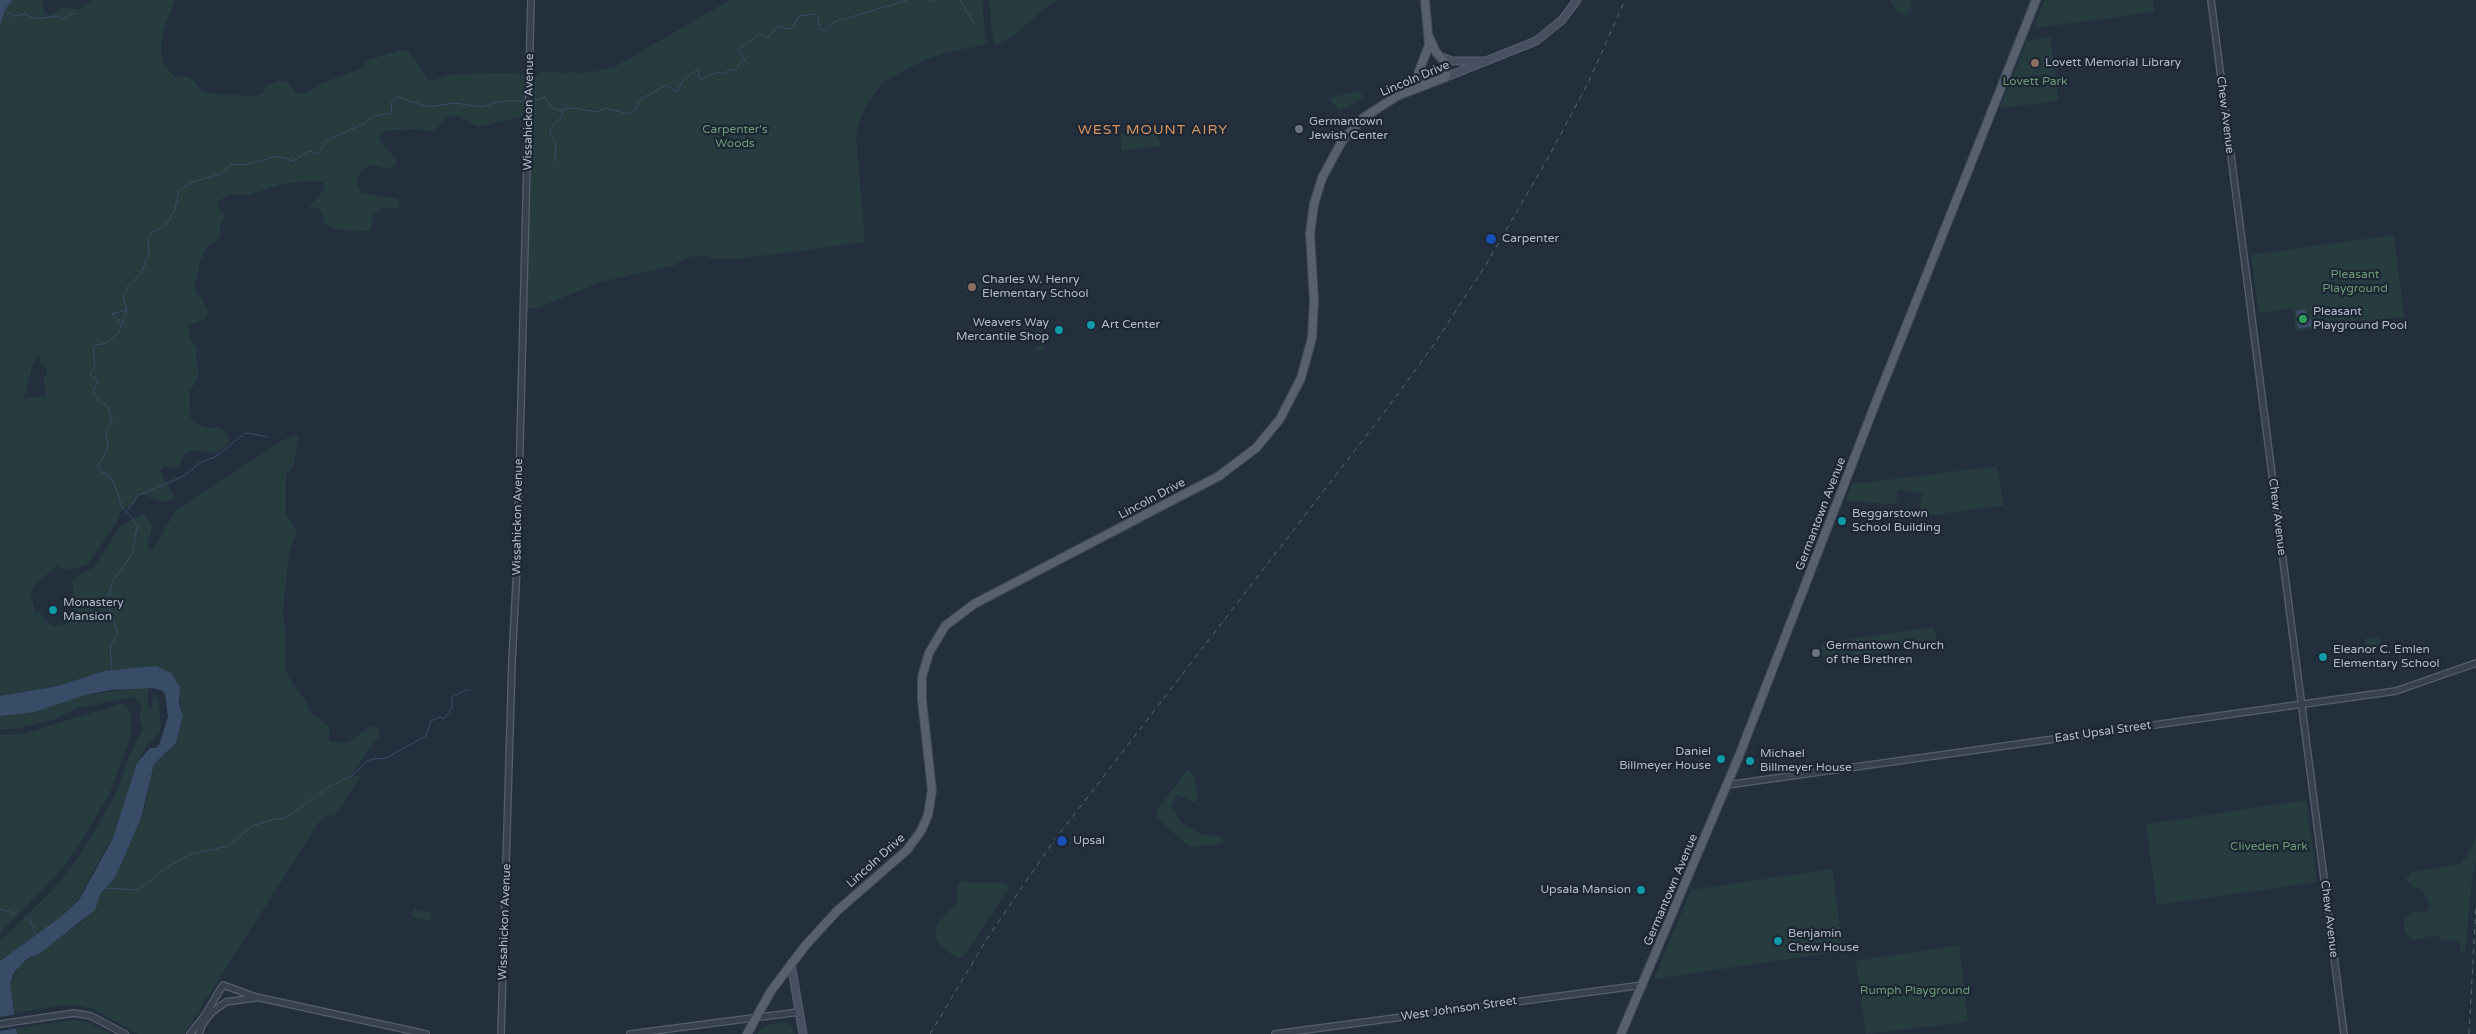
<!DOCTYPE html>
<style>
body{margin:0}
canvas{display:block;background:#242f3e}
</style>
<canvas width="2476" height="1034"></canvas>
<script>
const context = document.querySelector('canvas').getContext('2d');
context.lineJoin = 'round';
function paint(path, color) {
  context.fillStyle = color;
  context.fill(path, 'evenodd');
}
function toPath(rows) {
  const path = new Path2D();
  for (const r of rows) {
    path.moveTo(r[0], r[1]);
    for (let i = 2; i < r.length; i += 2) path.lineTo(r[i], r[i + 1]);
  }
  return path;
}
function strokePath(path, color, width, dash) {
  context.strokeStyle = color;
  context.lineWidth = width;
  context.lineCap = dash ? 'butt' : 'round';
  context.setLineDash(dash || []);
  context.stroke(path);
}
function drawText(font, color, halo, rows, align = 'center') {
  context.font = font + ' "Varela Round",sans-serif';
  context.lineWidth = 4.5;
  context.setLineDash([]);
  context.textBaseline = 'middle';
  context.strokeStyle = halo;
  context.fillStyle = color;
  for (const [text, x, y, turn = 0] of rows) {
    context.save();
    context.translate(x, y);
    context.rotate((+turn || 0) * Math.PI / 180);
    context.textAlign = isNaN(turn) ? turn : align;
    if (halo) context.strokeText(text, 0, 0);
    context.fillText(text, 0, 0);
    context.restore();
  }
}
const green = toPath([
 [12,0,43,0,43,13,47,15,54,14,61,7,78,9,95,0,175,0,163,31,161,52,164,64,175,78,184,76,193,80,202,91,216,94,252,96,262,94,266,86,278,81,286,82,298,94,306,93,320,84,363,68,368,60,401,50,407,51,412,56,427,78,432,81,452,74,515,73,526,77,525,116,478,127,457,116,448,117,433,131,413,129,384,131,379,139,396,159,395,165,389,169,374,165,366,167,360,172,357,184,361,193,398,199,400,207,381,209,374,214,370,231,338,230,324,223,323,216,319,208,309,207,324,190,324,183,321,181,286,183,249,195,229,195,217,202,219,210,225,216,220,228,220,236,217,241,211,243,206,249,200,261,195,284,196,293,201,297,208,312,205,319,188,325,190,339,197,348,196,360,199,376,190,391,190,410,191,419,194,422,204,427,220,428,228,434,229,442,216,453,191,450,184,456,179,465,175,468,163,466,161,471,163,478,175,498,169,501,161,501,141,494,133,504,121,511,118,520,88,564,69,570,62,568,59,565,36,583,32,590,31,596,36,615,38,611,45,621,53,626,65,625,75,607,72,580,95,566,119,528,135,517,145,514,152,527,147,546,152,551,175,511,281,441,299,434,293,467,286,474,286,514,297,531,289,553,283,611,286,637,285,666,290,680,306,701,310,711,330,728,329,741,348,743,372,725,378,728,380,735,352,773,352,777,360,775,359,780,335,815,326,816,319,822,184,1034,138,1034,95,1010,83,1006,64,1005,15,1013,12,996,10,984,18,967,85,920,101,892,115,878,144,810,154,764,173,747,181,725,182,711,177,679,165,669,104,671,58,686,0,696,0,25,5,10],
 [40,355,41,364,45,365,47,373,44,377,46,397,24,398,33,363,37,356],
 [730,0,982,0,986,41,984,45,947,52,916,64,884,82,868,102,858,124,856,137,865,242,737,259,714,259,706,255,690,257,672,266,600,282,538,308,527,308,526,306,534,77,542,72,583,73,598,71,616,66],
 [989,0,1057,0,1039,13,1011,38,996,44,993,41],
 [1890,0,1911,0,1910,11,1906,15,1898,13],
 [2044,0,2153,0,2154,12,2034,28],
 [2050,37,2059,101,2000,108,2027,41],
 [1360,91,1363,98,1340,111,1328,98],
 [1157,131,1160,146,1122,151,1120,135],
 [2394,235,2404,317,2296,331,2293,308,2259,313,2251,255],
 [987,281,989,288,984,293,977,290,966,293,965,291,965,283],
 [1043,330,1045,350,1036,351,1036,348,1040,346,1039,338,1035,338,1034,331],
 [1997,466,2004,505,1919,517,1922,493,1898,490,1896,504,1846,501,1852,484],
 [1934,627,1937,644,1823,660,1821,643],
 [2380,637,2382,647,2366,649,2365,639],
 [137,688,148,688,148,709,152,709,153,696,158,698,161,726,159,734,148,744,137,761,138,768,113,838,104,851,78,900,62,916,0,961,0,941,54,889,80,855,115,796,129,756,143,729,140,721,141,704,133,697,77,708,55,719,19,728,0,730,0,716,85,695],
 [121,704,127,706,131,718,130,738,109,795,74,853,59,872,0,933,0,735,23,734],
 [1187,770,1192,772,1199,797,1194,802,1178,795,1174,798,1171,807,1182,823,1202,834,1223,837,1223,844,1189,847,1156,816,1157,810],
 [2306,800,2317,882,2157,905,2146,826,2148,824],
 [2476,835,2476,860,2472,879,2465,951,2461,952,2459,941,2441,940,2437,935,2412,940,2405,932,2404,920,2413,912,2426,912,2430,907,2423,890,2413,887,2406,878,2412,872,2461,864,2467,856],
 [1832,869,1843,951,1654,979,1691,890],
 [964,881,976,883,1001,883,1007,884,1008,889,964,956,957,959,938,942,935,932,938,923,958,902,956,889,960,882],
 [414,909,432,913,430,921,412,917],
 [1959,945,1968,1020,1966,1022,1866,1034,1856,961],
 [75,1020,90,1023,111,1034,17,1034,17,1028],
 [784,1022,792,1026,795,1034,757,1034,764,1026]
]);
const water = toPath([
 [0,0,12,0,5,10,0,25],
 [2305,309,2307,318,2312,320,2311,327,2298,328,2296,311],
 [156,666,171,673,180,686,179,704,183,715,176,743,154,764,141,818,115,878,101,892,95,910,40,953,27,959,14,972,10,984,17,1034,0,1034,0,961,62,916,79,900,113,838,137,763,150,748,156,748,159,745,168,717,165,694,163,691,153,688,110,690,85,695,34,712,0,716,0,696,58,686,104,671]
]);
const pier = toPath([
 [18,1014,19,1028,0,1031,0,1017]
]);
const stream = toPath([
 [929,0,937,0],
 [960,0,975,25],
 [4,10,13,16,25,14,36,19,57,16,64,19,74,13],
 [535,101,545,97,551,107,558,110,573,108,596,112,606,108,628,114,634,111,641,99,666,85,677,92,683,80,697,70,699,71,698,77,702,79,717,72,724,74,730,69,736,70,740,63,745,60,738,50,759,34,768,38,778,26,787,29,792,28,799,16,815,14,818,17,820,29,827,30,834,22,908,0],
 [555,162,556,142,551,136,550,129,561,117,563,110],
 [121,323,112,314,127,310],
 [126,512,139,495,184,476,201,462,215,457,244,434,248,433,267,437],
 [112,671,110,646,117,635,117,631,109,608,103,599,110,594,112,582,132,554,137,528,133,519,121,506,118,493,111,477,100,471,98,466,108,448,106,434,112,420,108,407,98,400,93,392,98,381,90,374,95,365,93,348,96,345,107,343,119,332,127,310,123,298,128,286,141,274,149,253,148,238,152,232,165,226,175,210,179,190,195,181,221,174,231,164,243,165,278,156,293,161,309,151,318,154,326,141,365,123,372,117,391,113,392,101,397,97,428,107,455,103,481,107,501,101,524,101],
 [335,784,353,775,366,762,373,759,386,758,426,736,431,721,440,717,444,719,452,708,452,697,466,690,470,690],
 [166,868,191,854,228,846,253,826,274,819,284,819,332,785],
 [104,888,138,890,164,870],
 [0,909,17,914],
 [29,918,36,936]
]);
const tertiary = toPath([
 [2211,0,2344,1034],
 [1727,785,2396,691,2476,663],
 [0,1024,74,1013,91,1016,125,1034],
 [202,1025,212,1012,226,1002,254,998],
 [190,1034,205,1015,223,985,256,997,426,1034],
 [199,1034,203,1022],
 [501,1034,512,661,517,566,531,0],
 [630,1034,799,1012],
 [1275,1034,1643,985]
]);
const secondary = toPath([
 [1439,56,1452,61,1483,61],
 [1446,77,1536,41,1562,20,1577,0],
 [791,963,803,1034]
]);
const primary = toPath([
 [1425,0,1429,45,1418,74,1426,85],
 [747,1034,771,991,805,946,837,911,907,850,921,831,928,815,932,790,922,700,922,677,929,653,945,626,974,604,1219,476,1256,448,1280,419,1301,378,1312,338,1314,301,1310,233,1314,204,1322,178,1342,141,1363,118,1397,96,1446,77,1447,65,1436,52,1430,39],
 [1621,1034,1739,756,1876,402,2036,0]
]);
const rail = toPath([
 [930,1034,988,937,1053,842,1386,410,1435,343,1487,263,1549,156,1588,83,1625,0],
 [2469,1034,2476,905]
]);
const markers = [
 [2035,63,5,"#8d6e63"],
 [1299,129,5,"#6b7280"],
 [1491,239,6,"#1a4fb4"],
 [972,287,5,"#8d6e63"],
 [2303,319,5,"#2e9e5b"],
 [1091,325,5,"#0f9aa8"],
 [1059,330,5,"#0f9aa8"],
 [1842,521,5,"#0f9aa8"],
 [53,610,5,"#0f9aa8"],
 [1816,653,5,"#6b7280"],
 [2323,657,5,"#0f9aa8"],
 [1721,759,5,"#0f9aa8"],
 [1750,761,5,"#0f9aa8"],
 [1062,841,6,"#1a4fb4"],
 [1641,890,5,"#0f9aa8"],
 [1778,941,5,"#0f9aa8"]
];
const poiNames = [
 ["Lovett Memorial Library",2045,63],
 ["Germantown",1309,122],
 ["Jewish Center",1309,136],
 ["Carpenter",1502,239],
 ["Charles W. Henry",982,280],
 ["Elementary School",982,294],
 ["Pleasant",2313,312],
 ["Playground Pool",2313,326],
 ["Weavers Way",1049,323,"right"],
 ["Mercantile Shop",1049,337,"right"],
 ["Art Center",1101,325],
 ["Beggarstown",1852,514],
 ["School Building",1852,528],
 ["Monastery",63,603],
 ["Mansion",63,617],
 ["Germantown Church",1826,646],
 ["of the Brethren",1826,660],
 ["Eleanor C. Emlen",2333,650],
 ["Elementary School",2333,664],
 ["Daniel",1711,752,"right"],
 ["Billmeyer House",1711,766,"right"],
 ["Michael",1760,754],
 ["Billmeyer House",1760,768],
 ["Upsal",1073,841],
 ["Upsala Mansion",1631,890,"right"],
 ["Benjamin",1788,934],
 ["Chew House",1788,948]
];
const streetNames = [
 ["Lincoln Drive",1415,79,-23],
 ["Wissahickon Avenue",529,112,-89],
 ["Chew Avenue",2225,115,83],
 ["Lincoln Drive",1152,499,-28],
 ["Germantown Avenue",1821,514,-69],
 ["Wissahickon Avenue",518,517,-89],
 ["Chew Avenue",2277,517,83],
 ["East Upsal Street",2103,732,-8],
 ["Lincoln Drive",876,861,-42],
 ["Germantown Avenue",1671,890,-67],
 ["Chew Avenue",2329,919,83],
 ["Wissahickon Avenue",505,922,-88],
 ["West Johnson Street",1459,1009,-8]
];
const parkNames = [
 ["Lovett Park",2035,82],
 ["Carpenter's",735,130],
 ["Woods",735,144],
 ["Pleasant",2355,275],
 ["Playground",2355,289],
 ["Cliveden Park",2269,847],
 ["Rumph Playground",1915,991]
];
const neighbourhoodNames = [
 ["WEST MOUNT AIRY",1153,130]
];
paint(green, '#263c3f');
paint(water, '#394c67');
paint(pier, '#242f3e');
strokePath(stream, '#394c67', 1);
strokePath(tertiary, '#565f6c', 8);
strokePath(secondary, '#565f6c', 9);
strokePath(primary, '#414a57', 10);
strokePath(tertiary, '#38414e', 5.5);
strokePath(secondary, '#465061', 7);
strokePath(primary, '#56606e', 8);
strokePath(rail, '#5a6575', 1, [5, 5]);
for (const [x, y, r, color] of markers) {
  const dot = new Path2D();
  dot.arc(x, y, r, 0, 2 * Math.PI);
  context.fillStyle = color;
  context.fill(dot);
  strokePath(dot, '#1d2633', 2);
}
drawText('12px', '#b4bcc9', '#1d2633', poiNames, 'left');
drawText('12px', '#b4bcc9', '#1d2633', streetNames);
drawText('12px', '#6b9a76', '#1d2633', parkNames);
context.letterSpacing = '1px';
drawText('14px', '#d59563', '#1d2633', neighbourhoodNames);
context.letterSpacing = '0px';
</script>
